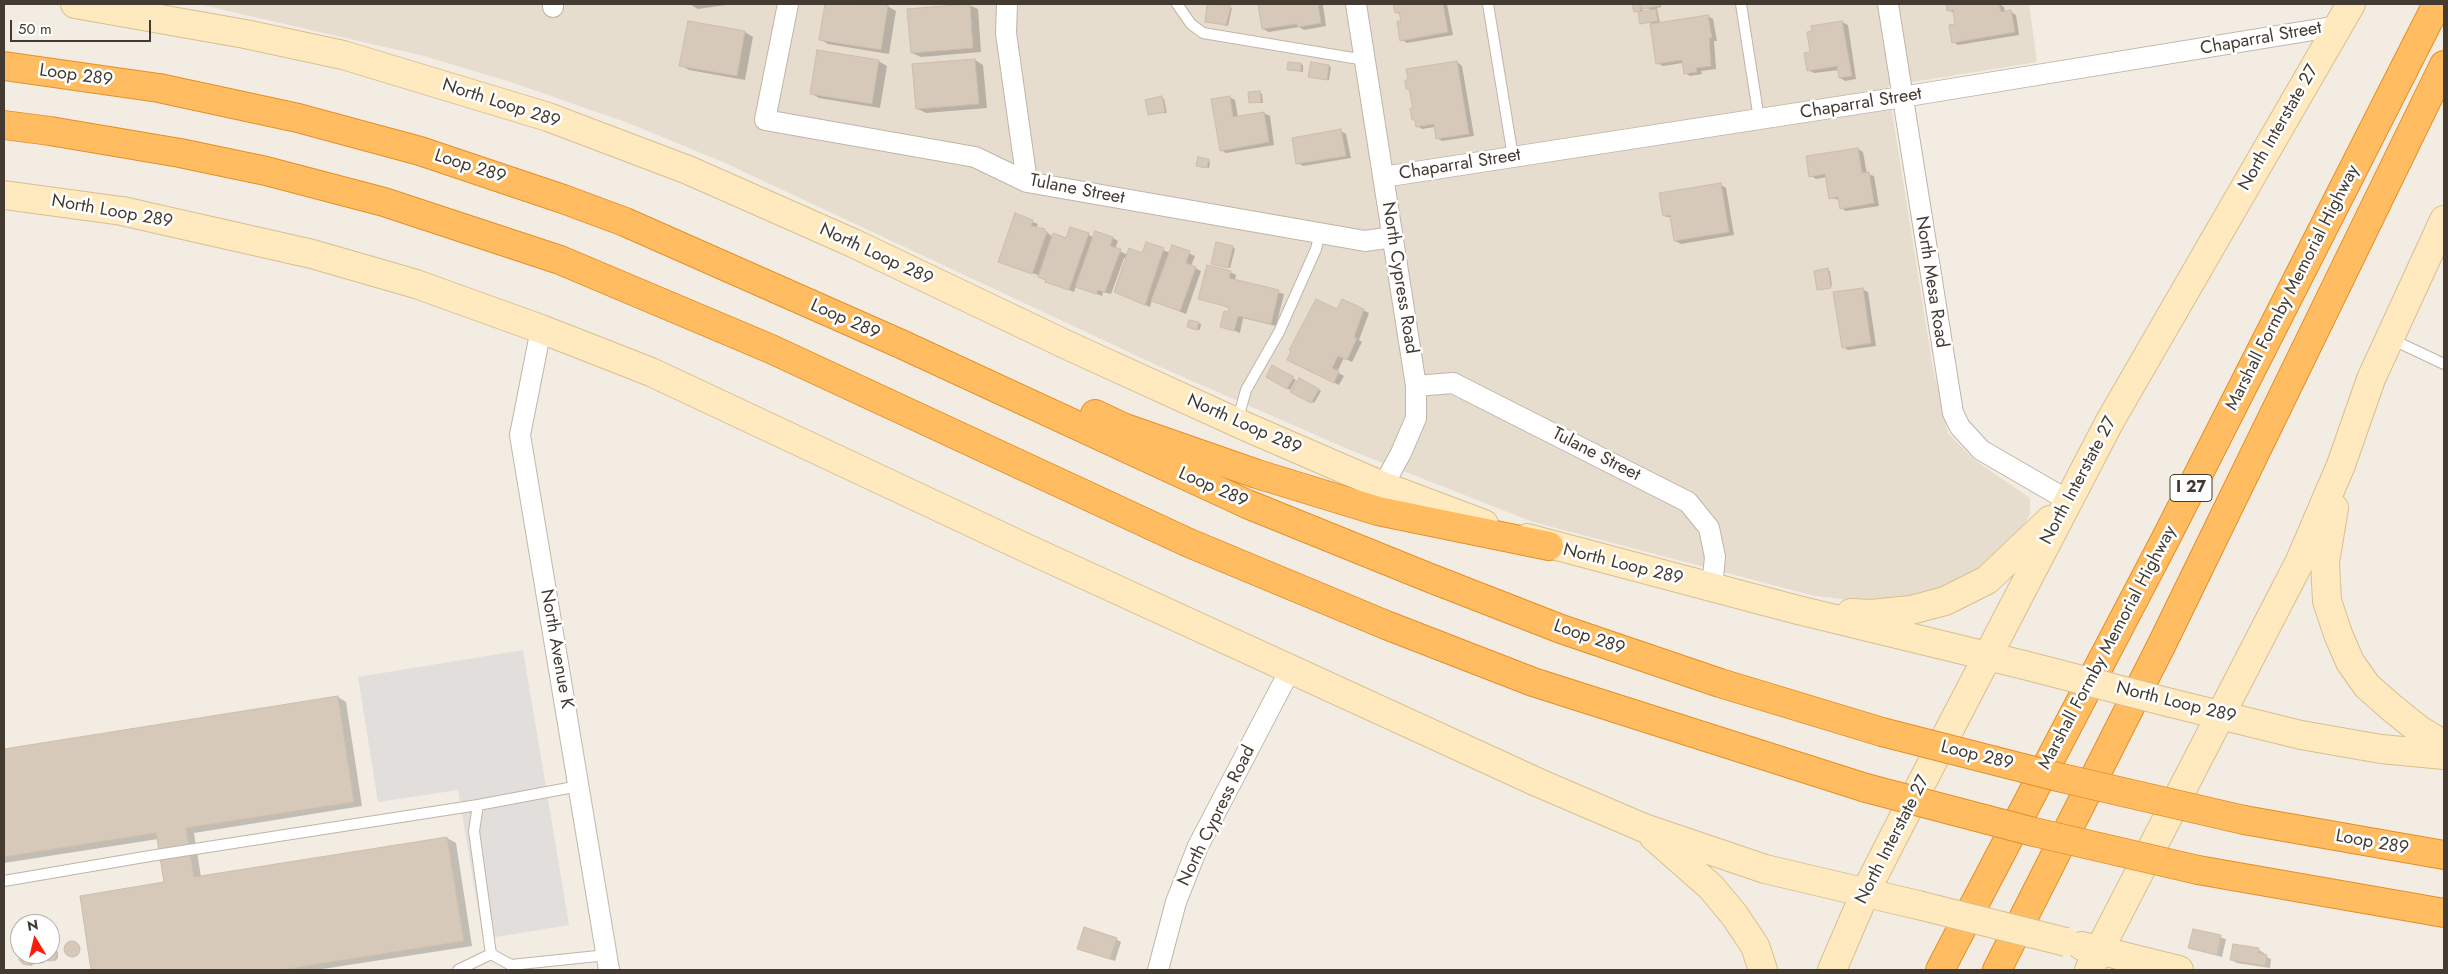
<!DOCTYPE html>
<style>
body{margin:0}
#map{position:relative;width:2448px;height:974px;overflow:hidden;background:#f2ece2;font-family:Jost,sans-serif}
canvas{display:block}
.frame{position:absolute;inset:0;border:5px solid #433b32;pointer-events:none}
.north{position:absolute;left:10px;top:914px;width:50px;height:50px;box-sizing:border-box;background:#fff;border:1px solid #b4b1ad;border-radius:50%;rotate:351deg;font-size:14px;font-weight:700;line-height:20px;text-align:center;color:#433b32}
.north::after{content:'';display:block;margin:auto;width:18px;height:22px;background:#ff1b0c;clip-path:polygon(50% 0,100% 100%,50% 72%,0 100%)}
.scale{position:absolute;left:10px;top:20px;width:141px;height:22px;box-sizing:border-box;border:2px solid #433b32;border-top:0;padding-left:6px;font-size:15px;line-height:18px;white-space:nowrap;color:#433b32;-webkit-text-stroke:4px #fff;paint-order:stroke}
</style>
<div id="map">
<canvas width="2448" height="974"></canvas>
<div class="frame"></div>
<div class="north">N</div>
<div class="scale">50 m</div>
</div>
<script>
const context = document.querySelector('canvas').getContext('2d');
context.lineJoin = 'round';
function paint(path, color) {
  context.fillStyle = color;
  context.fill(path, 'evenodd');
}
function toPath(rows) {
  const path = new Path2D();
  for (const r of rows) {
    if (r.length === 3) {
      path.moveTo(r[0] + r[2], r[1]);
      path.arc(r[0], r[1], r[2], 0, 2 * Math.PI);
      continue;
    }
    path.moveTo(r[0], r[1]);
    for (let i = 2; i < r.length; i += 2) path.lineTo(r[i], r[i + 1]);
  }
  return path;
}
function strokePath(path, color, width, dash) {
  context.strokeStyle = color;
  context.lineWidth = width;
  context.lineCap = dash ? 'butt' : 'round';
  context.setLineDash(dash || []);
  context.stroke(path);
}
function drawText(font, color, halo, rows, align = 'center') {
  context.font = font + ' Jost,sans-serif';
  context.lineWidth = 5;
  context.setLineDash([]);
  context.textBaseline = 'middle';
  context.strokeStyle = halo;
  context.fillStyle = color;
  for (const [text, x, y, turn = 0] of rows) {
    context.save();
    context.translate(x, y);
    context.rotate((+turn || 0) * Math.PI / 180);
    context.textAlign = isNaN(turn) ? turn : align;
    if (halo) context.strokeText(text, 0, 0);
    context.fillText(text, 0, 0);
    context.restore();
  }
}
const residential = toPath([
 [198,4,2029,4,2037,62,1888,86,1932,363,1948,433,1973,459,2030,498,2030,513,2022,530,1990,562,1943,590,1910,598,1868,602,1815,596,1533,522,1350,450,1165,369,723,162,628,123,514,83,424,56]
]);
const parking = toPath([
 [523,650,569,925,483,939,458,790,378,802,358,677]
]);
const shadow = toPath([
 [689,4,733,4,698,9],
 [826,4,873,4,887,6,896,11,889,54,828,44,820,39],
 [1209,4,1232,8,1228,26,1207,21],
 [1259,4,1320,4,1323,5,1326,26,1304,30,1299,27,1269,32,1263,29],
 [1394,4,1447,4,1453,35,1407,43,1402,40,1401,15,1396,12],
 [1634,4,1661,4,1661,7,1657,8,1660,23,1708,16,1713,19,1717,41,1714,41,1716,69,1701,71,1702,74,1690,76,1685,73,1683,63,1663,66,1657,63,1651,23,1641,23,1639,12,1635,11],
 [1642,7,1650,9,1650,11,1643,13],
 [1947,4,1999,4,2004,7,2005,12,2011,12,2016,15,2019,35,1958,45,1953,42,1957,25,1954,13,1948,10],
 [969,5,978,9,981,52,921,57,912,53],
 [689,22,745,32,753,37,745,80,689,70,681,65],
 [1842,22,1848,25,1856,79,1845,81,1840,78,1839,70,1814,73,1808,70,1812,53],
 [975,60,983,65,987,108,926,113,918,109],
 [878,61,887,66,880,108,819,98,811,93],
 [1457,62,1462,66,1474,136,1442,141,1437,138,1435,127,1422,129,1417,126,1416,121,1413,119,1414,109,1411,90,1408,88,1408,71],
 [1301,64,1303,65,1303,72,1288,69],
 [1329,66,1331,67,1329,80,1310,77],
 [1260,92,1262,94,1263,103,1250,102],
 [1229,97,1235,100,1238,117,1264,113,1270,116,1274,145,1226,153,1221,150],
 [1162,98,1164,99,1167,113,1149,114],
 [1341,131,1346,134,1351,158,1303,166,1297,163],
 [1858,149,1863,152,1867,174,1874,176,1879,206,1846,211,1841,208,1840,200,1830,198,1827,177,1816,179,1811,176],
 [1208,160,1210,162,1209,168,1200,167],
 [1721,185,1726,188,1734,235,1681,244,1675,241,1672,218,1664,216],
 [1015,215,1038,224,1036,229,1044,230,1053,237,1067,239,1088,234,1094,238,1096,232,1113,238,1118,241,1115,249,1128,255,1143,254,1147,243,1170,253,1172,246,1195,256,1191,266,1201,271,1186,314,1152,300,1150,307,1120,294,1126,258,1124,258,1111,294,1103,292,1102,296,1076,286,1074,292,1052,284,1038,275,999,262],
 [1233,247,1235,249,1230,268,1214,264],
 [1827,270,1830,271,1832,286,1818,288],
 [1230,272,1236,275,1235,280,1284,294,1276,326,1243,318,1240,333,1222,326,1230,308,1200,299],
 [1862,289,1868,292,1876,346,1848,350,1843,347],
 [1342,300,1369,313,1359,340,1362,342,1352,362,1344,358,1337,372,1344,376,1339,385,1294,363,1337,311],
 [1199,323,1201,324,1200,330,1191,328],
 [1273,367,1296,380,1290,390,1267,377],
 [1299,379,1321,391,1314,403,1292,392],
 [338,697,346,702,362,806,194,833,201,877,447,838,456,843,472,946,316,970,93,970,81,897,165,883,158,839,4,863,4,750],
 [46,919,52,922,54,927,50,931,50,924,40,924],
 [2194,930,2226,939,2222,957,2190,948],
 [1116,939,1121,942,1115,961,1078,949],
 [73,950,7],
 [2234,946,2259,950,2264,953,2264,956,2271,959,2270,968,2237,963,2232,960],
 [50,947,58,952,58,958,55,961,46,959,43,954,50,954],
 [21,954,35,954,35,963,31,966,24,963]
]);
const building = toPath([
 [825,4,888,5,881,50,819,40,825,4],
 [970,4,973,48,911,53,907,9,970,4],
 [1207,4,1231,6,1226,25,1205,22,1207,4],
 [1258,4,1318,4,1321,23,1298,27,1297,24,1262,29,1258,4],
 [1393,4,1443,4,1448,32,1400,41,1397,21,1401,21,1399,12,1395,13,1393,4],
 [1632,4,1640,4,1641,11,1634,12,1632,4],
 [1641,4,1659,4,1660,6,1642,9,1641,4],
 [1946,4,1999,4,2001,12,2011,10,2015,32,1952,43,1949,25,1955,24,1953,10,1947,11,1946,4],
 [1656,9,1658,21,1640,24,1638,12,1656,9],
 [1708,15,1712,38,1709,38,1711,66,1696,68,1697,72,1684,74,1682,60,1656,64,1650,24,1708,15],
 [688,21,745,31,737,76,679,66,688,21],
 [1842,21,1852,76,1839,78,1837,66,1807,71,1804,53,1810,52,1807,32,1812,31,1811,26,1842,21],
 [817,50,879,60,872,104,810,94,817,50],
 [975,59,979,104,916,109,912,64,975,59],
 [1457,61,1469,134,1436,139,1434,124,1416,127,1415,120,1412,120,1410,108,1413,108,1409,89,1406,89,1405,80,1408,80,1406,69,1457,61],
 [1288,62,1301,63,1301,71,1287,70,1288,62],
 [1311,62,1329,65,1327,80,1308,77,1311,62],
 [1260,91,1261,102,1249,103,1248,92,1260,91],
 [1162,96,1165,112,1148,115,1145,100,1162,96],
 [1230,96,1233,117,1264,112,1269,142,1220,151,1211,99,1230,96],
 [1341,129,1346,156,1296,164,1292,138,1341,129],
 [1858,148,1862,173,1869,172,1874,203,1840,209,1838,197,1829,199,1825,174,1809,177,1806,156,1858,148],
 [1198,157,1209,159,1207,168,1196,166,1198,157],
 [1721,183,1729,232,1674,241,1670,215,1663,216,1659,193,1721,183],
 [1015,213,1033,220,1031,226,1045,229,1044,231,1047,232,1032,274,998,262,1015,213],
 [1070,227,1089,233,1069,290,1045,282,1046,280,1038,277,1053,233,1066,238,1070,227],
 [1095,231,1113,237,1110,246,1121,249,1105,292,1098,290,1096,294,1075,287,1095,231],
 [1146,242,1164,248,1145,305,1114,292,1129,248,1142,253,1146,242],
 [1216,242,1233,246,1228,268,1211,264,1216,242],
 [1172,245,1190,251,1186,263,1196,267,1180,311,1151,301,1172,245],
 [1207,265,1231,271,1229,278,1279,290,1271,324,1238,316,1234,331,1220,327,1224,311,1228,312,1229,307,1198,299,1207,265],
 [1828,268,1831,288,1817,290,1814,271,1828,268],
 [1863,288,1871,343,1842,348,1833,292,1863,288],
 [1316,299,1337,309,1342,299,1364,309,1354,337,1357,338,1347,360,1338,356,1332,368,1339,371,1334,383,1287,360,1291,351,1289,350,1316,299],
 [1189,320,1199,322,1197,330,1187,327,1189,320],
 [1272,365,1294,377,1287,389,1266,377,1272,365],
 [1299,378,1319,389,1311,403,1290,392,1299,378],
 [338,696,354,802,186,828,194,877,447,837,464,941,281,970,91,970,80,896,164,882,156,833,4,857,4,749,338,696],
 [46,917,52,923,50,930,50,924,38,924,41,919,46,917],
 [1084,927,1117,938,1110,959,1077,949,1084,927],
 [2193,929,2221,935,2217,955,2188,948,2193,929],
 [72,949,8],
 [2233,944,2259,948,2258,953,2267,955,2265,966,2230,960,2233,944],
 [50,946,56,949,57,954,55,959,50,961,45,960,41,954,50,954,50,946],
 [20,952,20,954,35,954,35,960,28,965,23,964,19,960,20,952]
]);
const service = toPath([
 [1177,4,1191,24,1203,33,1365,60],
 [1488,4,1513,157],
 [1741,4,1759,119],
 [2391,339,2444,364],
 [1237,422,1246,390,1279,332,1316,249,1320,233],
 [579,786,478,805,474,831,491,954,511,965,607,955],
 [4,881,150,856,478,805],
 [458,970,491,954]
]);
const minor = toPath([
 [553,4,553,7],
 [788,4,765,120,975,157,1027,182,1365,241,1393,237],
 [1007,4,1006,33,1027,182],
 [1356,4,1416,386,1416,418,1401,453,1383,486],
 [1888,4,1953,413,1960,427,1981,450,2069,501],
 [1383,177,1902,97,2338,26],
 [541,329,520,435,609,970],
 [1416,386,1453,383,1688,502,1709,528,1715,557,1712,588],
 [1158,970,1176,902,1198,846,1291,668]
]);
const secondary = toPath([
 [75,4,245,34,343,55,548,117,688,170,853,243,1069,346,1249,428,1383,486,1484,524],
 [4,195,122,211,312,254,416,284,541,329,651,372,1026,548,1539,783,1644,828,1765,869,1918,905],
 [2334,508,2325,562,2327,601,2338,634,2350,662,2367,686,2392,708,2418,729,2444,745],
 [1527,538,1794,609,2024,665],
 [1851,613,1871,614,1911,610,1945,601,1987,580,2050,520],
 [2171,703,2301,735,2381,749,2444,755],
 [1654,837,1711,887,1735,916,1755,946,1763,970],
 [2082,946,2179,970],
 [1832,970,1865,893,1894,836,2110,421,2351,4],
 [2089,970,2299,563,2341,465,2371,379,2444,220]
]);
const motorway = toPath([
 [4,66,159,88,298,118,420,151,563,199,625,222,901,344,1247,504,1430,578,1561,629,1720,683,1882,732],
 [4,125,50,131,180,153,266,171,384,202,560,260,771,349,1189,543,1386,625,1533,682,1866,788],
 [1095,414,1125,428,1257,474,1378,511,1549,546],
 [2244,820,2444,855],
 [2198,870,2444,913],
 [1940,970,2166,538,2437,4],
 [1997,970,2162,644,2444,65]
]);
const secondaryBridge = toPath([
 [2024,665,2171,703],
 [1918,905,2066,942]
]);
const motorwayBridge = toPath([
 [1882,732,2062,778,2244,820],
 [1866,788,2034,832,2198,870]
]);
const shields = [
 [2191,488,42]
];
const shieldNames = [
 ["I 27",2191,488]
];
const streetNames = [
 ["Chaparral Street",2261,39,-10],
 ["Loop 289",76,76,8],
 ["North Loop 289",501,104,18],
 ["Chaparral Street",1861,104,-9],
 ["North Interstate 27",2279,128,-60],
 ["Chaparral Street",1460,165,-9],
 ["Loop 289",470,167,18],
 ["Tulane Street",1077,190,11],
 ["North Loop 289",112,212,10],
 ["North Loop 289",876,255,25],
 ["North Cypress Road",1399,278,81],
 ["North Mesa Road",1931,282,81],
 ["Marshall Formby Memorial Highway",2293,288,-63],
 ["Loop 289",845,320,24],
 ["North Loop 289",1244,425,24],
 ["Tulane Street",1596,455,27],
 ["North Interstate 27",2079,481,-62],
 ["Loop 289",1213,488,24],
 ["North Loop 289",1623,565,14],
 ["Loop 289",1589,638,19],
 ["Marshall Formby Memorial Highway",2108,648,-62],
 ["North Avenue K",556,649,80],
 ["North Loop 289",2176,703,14],
 ["Loop 289",1977,756,14],
 ["North Cypress Road",1217,816,-64],
 ["North Interstate 27",1893,840,-63],
 ["Loop 289",2372,843,10]
];
paint(residential, '#e6ddcf');
paint(parking, '#e2dedb');
paint(shadow, '#0003');
paint(building, '#d7c9b9');
strokePath(building, '#cfbda9', 1);
strokePath(service, '#c0b5a7', 12);
strokePath(minor, '#c0b5a7', 22);
strokePath(secondary, '#d8bf90', 30);
strokePath(motorway, '#e58f28', 30);
strokePath(service, '#fff', 10);
strokePath(minor, '#fff', 20);
strokePath(secondary, '#ffeabf', 28);
strokePath(motorway, '#ffbc60', 28);
strokePath(secondaryBridge, '#d8bf90', 30, []);
strokePath(motorwayBridge, '#e58f28', 30, []);
strokePath(secondaryBridge, '#ffeabf', 28);
strokePath(motorwayBridge, '#ffbc60', 28);
for (const [x, y, w] of shields) {
  const box = new Path2D();
  box.roundRect(x - w / 2, y - 13.5, w, 27, 4);
  context.fillStyle = '#fff';
  context.fill(box);
  strokePath(box, '#433b32', 1);
}
drawText('bold 16px', '#433b32', null, shieldNames);
drawText('18px', '#433b32', '#fff', streetNames);
</script>
